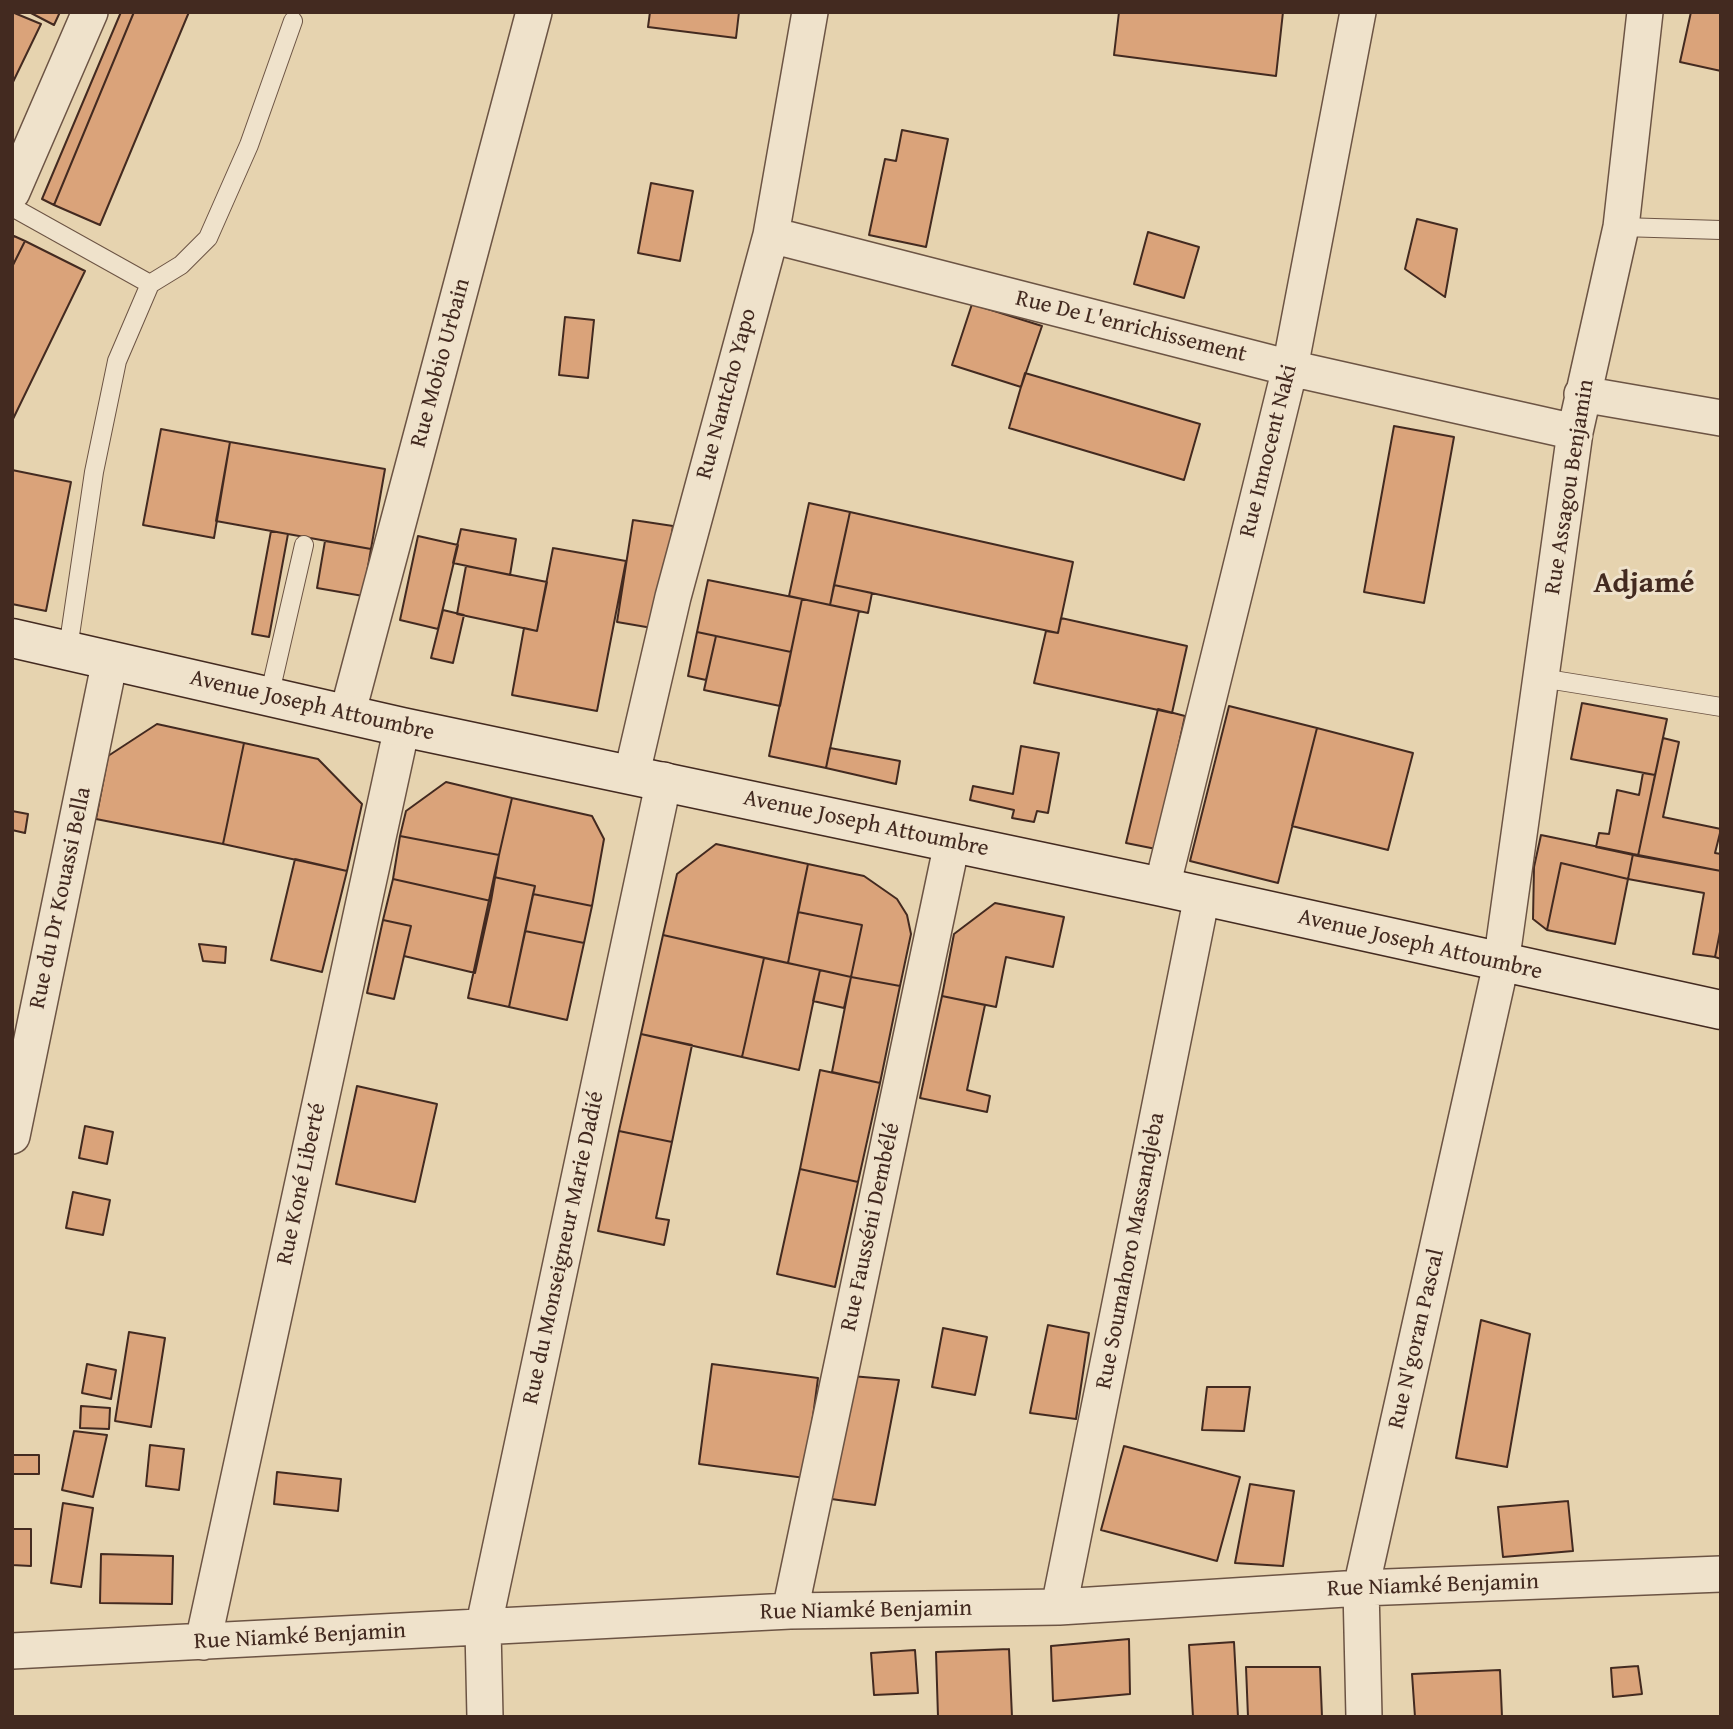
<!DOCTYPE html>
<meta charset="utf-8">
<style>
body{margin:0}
#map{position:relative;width:1733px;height:1729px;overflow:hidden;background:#e6d3af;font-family:"Gentium Book Plus",serif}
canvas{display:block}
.frame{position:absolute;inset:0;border:14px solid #432a20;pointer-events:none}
</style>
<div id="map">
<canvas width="1733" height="1729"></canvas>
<div class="frame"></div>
</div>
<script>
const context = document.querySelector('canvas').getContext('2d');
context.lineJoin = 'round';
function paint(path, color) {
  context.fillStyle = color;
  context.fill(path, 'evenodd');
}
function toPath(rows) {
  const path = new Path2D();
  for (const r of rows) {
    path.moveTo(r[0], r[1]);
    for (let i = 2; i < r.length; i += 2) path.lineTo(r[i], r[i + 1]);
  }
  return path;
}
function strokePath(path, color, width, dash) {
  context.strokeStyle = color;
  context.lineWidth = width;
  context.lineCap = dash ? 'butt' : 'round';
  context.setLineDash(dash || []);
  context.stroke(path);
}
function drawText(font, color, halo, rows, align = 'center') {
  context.font = font + ' "Gentium Book Plus",serif';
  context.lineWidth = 6;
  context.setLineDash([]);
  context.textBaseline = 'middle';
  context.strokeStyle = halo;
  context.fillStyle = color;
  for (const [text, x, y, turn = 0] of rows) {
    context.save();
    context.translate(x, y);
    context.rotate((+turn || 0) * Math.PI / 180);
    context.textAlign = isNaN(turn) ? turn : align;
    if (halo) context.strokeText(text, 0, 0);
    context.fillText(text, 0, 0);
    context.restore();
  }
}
const building = toPath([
 [12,12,41,24,12,84,12,12],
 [29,12,60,12,54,25,29,12],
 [121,12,134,12,54,205,42,199,121,12],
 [134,12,189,12,100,225,54,205,134,12],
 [650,12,739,12,736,38,648,27,650,12],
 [1119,12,1283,12,1276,76,1114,55,1119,12],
 [1691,12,1721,12,1721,71,1680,62,1691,12],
 [902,130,948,139,926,247,869,235,885,159,896,161,902,130],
 [651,183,693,191,680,261,638,253,651,183],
 [1417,219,1457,229,1445,297,1405,269,1417,219],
 [1148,232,1199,247,1184,298,1134,284,1148,232],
 [14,236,25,241,12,267,12,240,14,236],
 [25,241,85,271,12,421,12,267,25,241],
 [972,304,1042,326,1021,387,952,365,972,304],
 [565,317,594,320,588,378,559,375,565,317],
 [1025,373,1200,424,1184,480,1009,428,1025,373],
 [1394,426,1454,437,1424,603,1364,592,1394,426],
 [161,429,230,442,214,538,143,525,161,429],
 [230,442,385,469,371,549,216,521,230,442],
 [12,470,71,482,46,611,12,604,12,470],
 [809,503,850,512,830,605,789,596,809,503],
 [850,512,1073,562,1058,633,834,585,850,512],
 [633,520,673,526,658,629,617,622,633,520],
 [461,529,516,539,510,575,453,563,461,529],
 [271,531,288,534,269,637,252,634,271,531],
 [418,536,458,545,438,629,400,620,418,536],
 [325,541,371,549,363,596,317,588,325,541],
 [553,548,626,561,597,711,512,695,524,628,537,631,553,548],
 [466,566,547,582,537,631,457,614,466,566],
 [708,580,802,599,791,652,697,632,708,580],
 [834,585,872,593,868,613,830,605,834,585],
 [802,599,859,611,826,768,769,756,802,599],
 [443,610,464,615,453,663,431,658,443,610],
 [1061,618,1187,646,1172,713,1034,683,1046,631,1058,633,1061,618],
 [697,632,716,636,706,680,688,676,697,632],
 [716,636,791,652,780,706,704,690,716,636],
 [1582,703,1667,719,1655,775,1571,759,1582,703],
 [1229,706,1317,728,1278,883,1190,861,1229,706],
 [1158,709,1185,716,1156,849,1126,843,1158,709],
 [157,724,244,743,223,844,96,819,108,756,157,724],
 [1317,728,1413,753,1388,850,1292,826,1317,728],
 [1663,738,1679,742,1663,817,1721,829,1715,853,1721,854,1721,871,1638,856,1663,738],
 [244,743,318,759,362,804,347,871,223,844,244,743],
 [1021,746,1059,753,1048,813,1037,811,1034,822,1012,818,1014,810,970,800,973,786,1013,794,1021,746],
 [830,748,900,761,896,784,826,768,830,748],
 [1643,773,1655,775,1638,856,1596,847,1599,833,1609,834,1617,790,1639,795,1643,773],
 [446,782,512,798,499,855,400,836,406,811,446,782],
 [512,798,592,816,604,839,592,906,533,894,535,886,494,877,512,798],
 [12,811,28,814,25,833,12,830,12,811],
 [1541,835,1633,854,1628,879,1561,863,1547,930,1533,919,1534,867,1541,835],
 [400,836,499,855,491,901,393,879,400,836],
 [716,844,808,864,788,963,663,935,677,874,716,844],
 [1633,854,1721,871,1721,927,1715,957,1693,954,1704,893,1628,879,1633,854],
 [295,859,347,871,322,972,271,960,295,859],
 [1561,863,1628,879,1615,944,1547,930,1561,863],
 [808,864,864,876,897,899,907,915,911,934,900,986,851,977,862,925,798,912,808,864],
 [494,877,535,886,509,1007,468,998,494,877],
 [393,879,491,901,475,973,404,956,411,926,383,920,393,879],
 [533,894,592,906,584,943,525,931,533,894],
 [995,903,1064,917,1053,967,1006,957,996,1007,942,996,954,934,995,903],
 [798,912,862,925,851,977,788,963,798,912],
 [383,920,411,926,394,999,367,993,383,920],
 [1721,927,1721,959,1715,957,1721,927],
 [525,931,584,943,567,1020,509,1007,525,931],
 [663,935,764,958,742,1057,641,1034,663,935],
 [199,944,226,947,225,963,203,961,199,944],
 [764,958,820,970,799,1070,742,1057,764,958],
 [820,970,851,977,844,1008,813,1001,820,970],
 [851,977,900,986,880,1083,832,1072,851,977],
 [942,996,985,1005,967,1090,990,1096,987,1112,920,1098,942,996],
 [641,1034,692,1045,672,1142,619,1131,641,1034],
 [820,1070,880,1083,858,1182,800,1169,820,1070],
 [357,1086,437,1104,415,1202,336,1184,357,1086],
 [85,1126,113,1132,107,1164,79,1158,85,1126],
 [619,1131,672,1142,656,1218,669,1220,664,1245,598,1231,619,1131],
 [800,1169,858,1182,835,1287,777,1274,800,1169],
 [73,1192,110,1200,103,1235,66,1228,73,1192],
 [1481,1320,1530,1334,1507,1467,1456,1458,1481,1320],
 [1048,1325,1089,1333,1076,1419,1030,1413,1048,1325],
 [943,1328,987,1337,975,1395,932,1387,943,1328],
 [129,1332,165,1338,151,1427,115,1421,129,1332],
 [87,1364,116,1370,111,1399,82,1393,87,1364],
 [712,1364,818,1378,805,1478,699,1464,712,1364],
 [851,1376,899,1380,875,1505,824,1498,851,1376],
 [1207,1387,1250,1387,1244,1431,1202,1430,1207,1387],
 [81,1406,110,1408,109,1429,80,1428,81,1406],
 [74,1431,107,1435,93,1497,62,1490,74,1431],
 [150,1445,184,1449,179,1490,146,1486,150,1445],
 [1124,1446,1240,1477,1217,1561,1101,1530,1124,1446],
 [12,1455,39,1455,39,1474,12,1474,12,1455],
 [277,1472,341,1479,338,1511,274,1504,277,1472],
 [1250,1484,1294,1491,1283,1566,1235,1563,1250,1484],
 [1568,1501,1573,1551,1503,1557,1498,1507,1568,1501],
 [63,1503,93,1508,81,1587,51,1583,63,1503],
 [12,1529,31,1529,31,1566,12,1565,12,1529],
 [101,1554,173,1556,172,1604,100,1603,101,1554],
 [1129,1639,1130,1694,1053,1701,1051,1646,1129,1639],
 [1234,1642,1238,1717,1193,1717,1189,1645,1234,1642],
 [1009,1649,1012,1717,938,1717,936,1652,1009,1649],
 [915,1650,918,1693,874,1695,871,1653,915,1650],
 [1638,1666,1642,1694,1613,1697,1611,1668,1638,1666],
 [1246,1667,1320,1667,1322,1717,1248,1717,1246,1667],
 [1500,1670,1502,1717,1415,1717,1412,1674,1500,1670]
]);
const lane = toPath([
 [12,207,150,284],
 [1621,227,1721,230],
 [68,649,94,472,117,361,150,284,181,265,208,238,249,145,293,21],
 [1541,678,1721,707],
 [269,697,304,545]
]);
const street = toPath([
 [12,192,90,12],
 [771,235,1290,368,1575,432],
 [1582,394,1721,418],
 [347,715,534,12],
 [632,773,673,597,771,235,810,12],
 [1162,887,1290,368,1358,12],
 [12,1136,110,660],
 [1059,1607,1202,896],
 [790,1611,952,843],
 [203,1642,402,727],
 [12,1651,790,1611,1059,1607,1361,1588,1721,1574],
 [485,1717,483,1629,664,780],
 [1364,1717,1361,1588,1501,964,1575,432,1621,227,1645,12]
]);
const secondary = toPath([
 [12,638,402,727,1162,887,1721,1010]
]);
const streetNames = [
 ["Rue De L'enrichissement",1131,327,14],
 ["Rue Mobio Urbain",441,363,-75],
 ["Rue Nantcho Yapo",727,394,-75],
 ["Rue Innocent Naki",1269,451,-76],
 ["Rue Assagou Benjamin",1570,487,-81],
 ["Avenue Joseph Attoumbre",312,706,13],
 ["Avenue Joseph Attoumbre",866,824,12],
 ["Rue du Dr Kouassi Bella",61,898,-78],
 ["Avenue Joseph Attoumbre",1420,945,13],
 ["Rue Koné Liberté",302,1184,-78],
 ["Rue Fausséni Dembélé",871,1227,-78],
 ["Rue du Monseigneur Marie Dadié",564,1248,-78],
 ["Rue Soumahoro Massandjeba",1131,1251,-79],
 ["Rue N'goran Pascal",1417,1339,-77],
 ["Rue Niamké Benjamin",1433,1586,-2],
 ["Rue Niamké Benjamin",866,1611,-1],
 ["Rue Niamké Benjamin",300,1637,-3]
];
const districtNames = [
 ["Adjamé",1644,584]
];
paint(building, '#daa37a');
strokePath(building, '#432a20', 2);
strokePath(lane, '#6c5444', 20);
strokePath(street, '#6c5444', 38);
strokePath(secondary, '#432a20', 41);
strokePath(lane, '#efe2cb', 18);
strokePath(street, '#efe2cb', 35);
strokePath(secondary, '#efe2cb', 38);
drawText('23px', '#432a20', '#efe2cb', streetNames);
drawText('bold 30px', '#432a20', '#efe2cb', districtNames);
</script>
